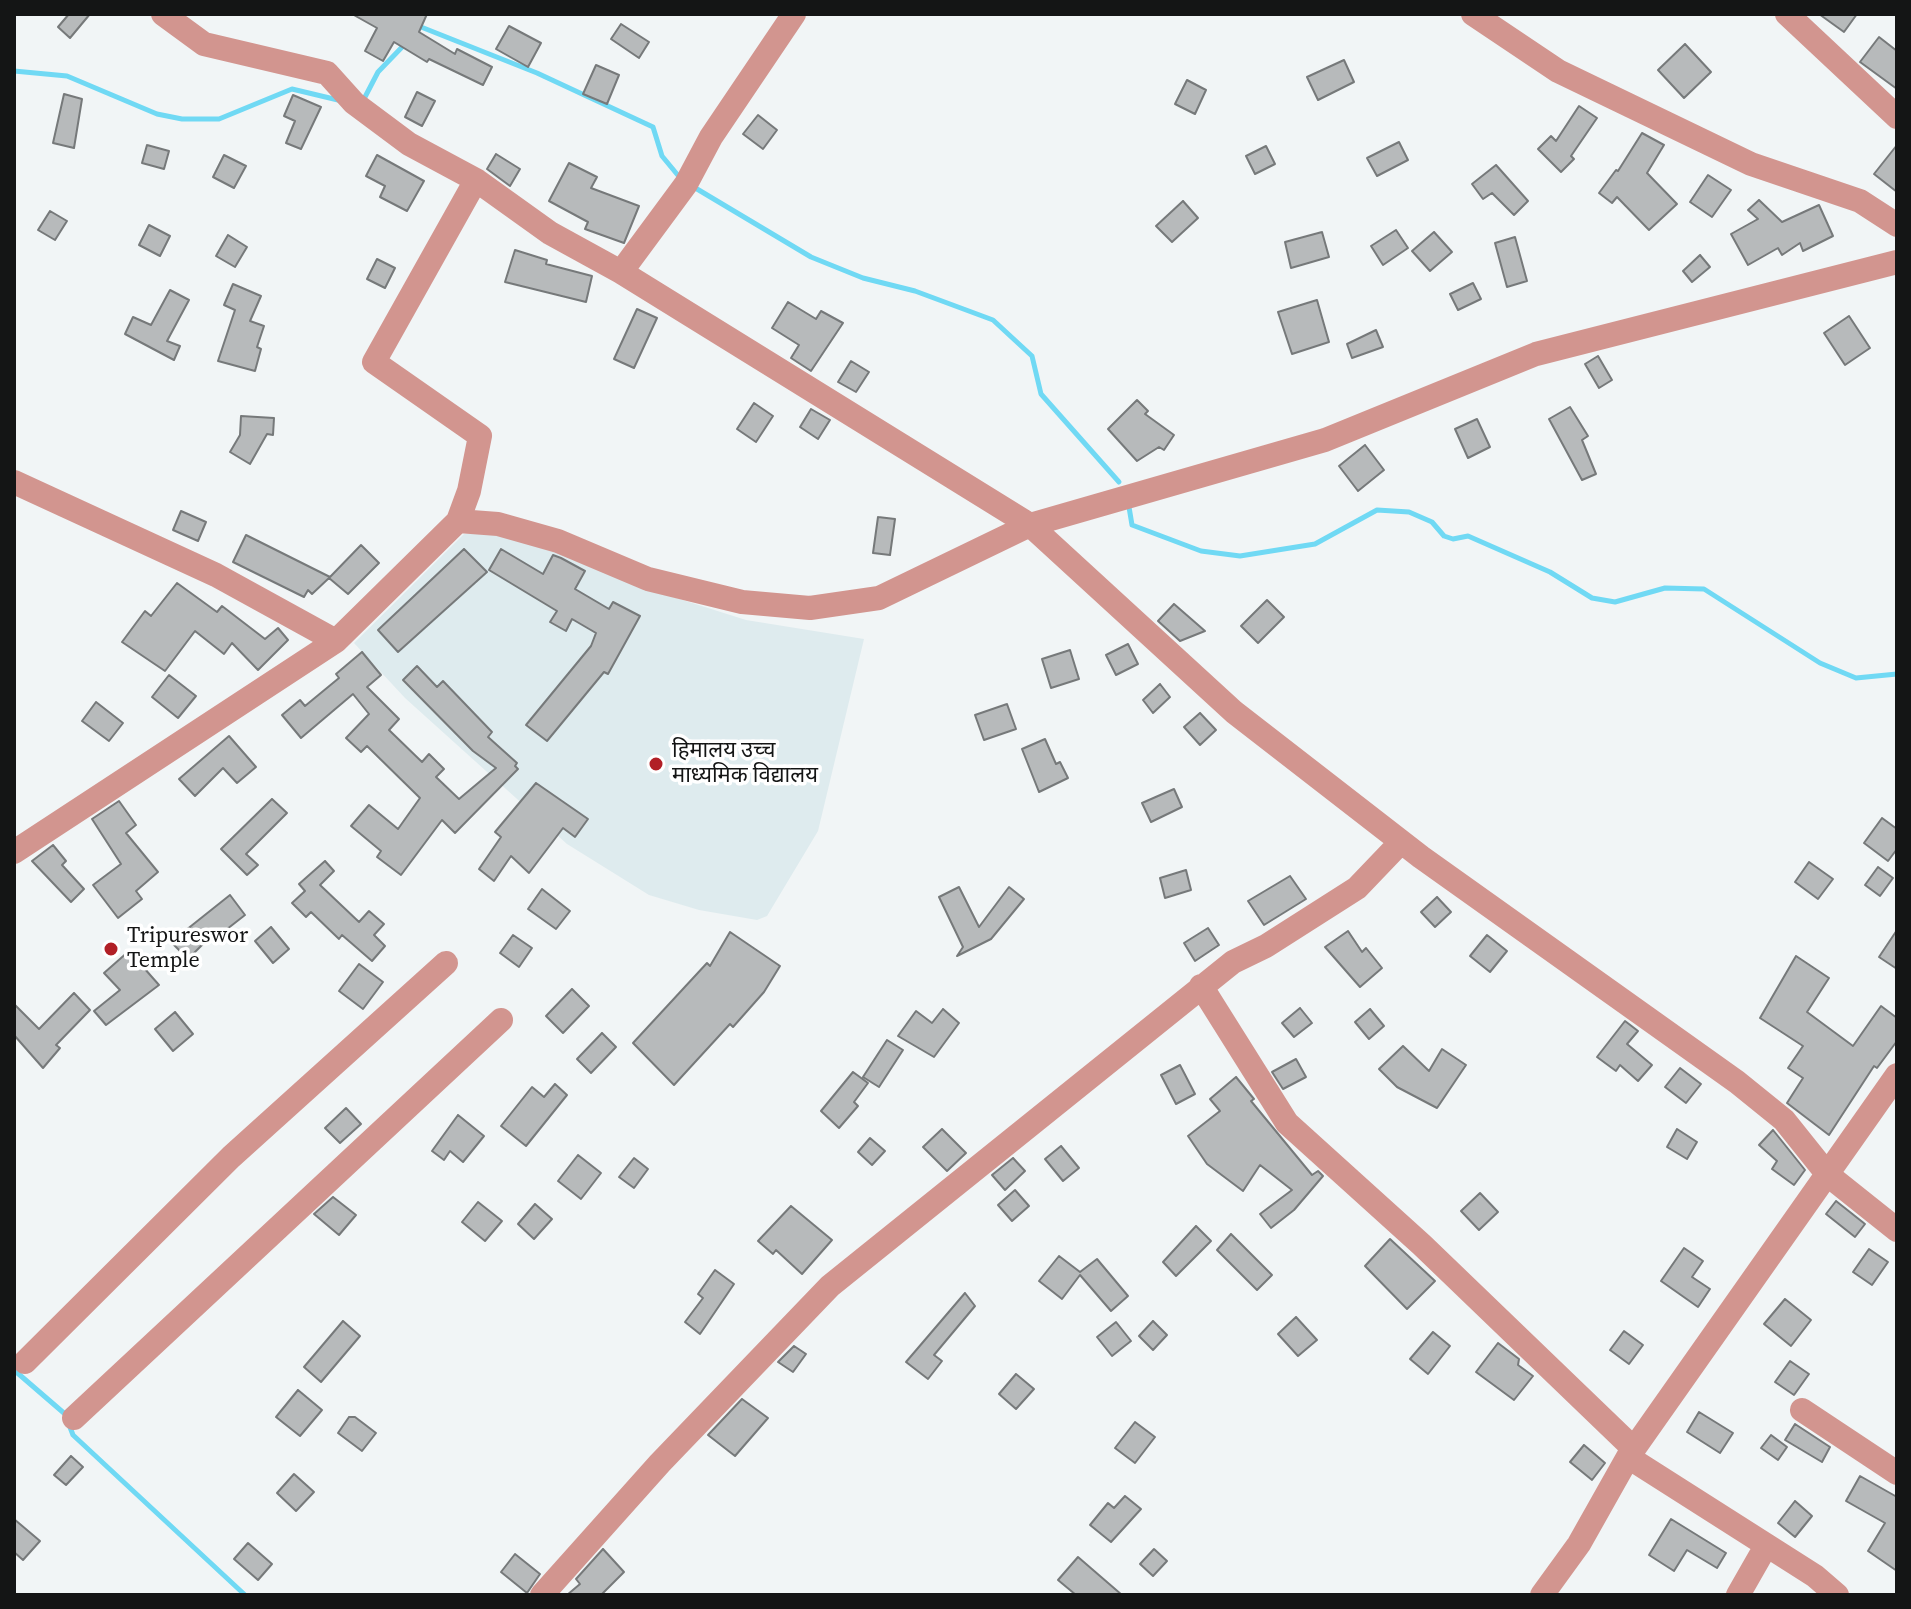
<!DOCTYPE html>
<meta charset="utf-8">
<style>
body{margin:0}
#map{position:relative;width:1911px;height:1609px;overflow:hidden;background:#f1f5f6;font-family:"Source Serif 4",serif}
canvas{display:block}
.frame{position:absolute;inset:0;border:16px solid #141515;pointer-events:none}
</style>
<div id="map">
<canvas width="1911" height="1609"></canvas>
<div class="frame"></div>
</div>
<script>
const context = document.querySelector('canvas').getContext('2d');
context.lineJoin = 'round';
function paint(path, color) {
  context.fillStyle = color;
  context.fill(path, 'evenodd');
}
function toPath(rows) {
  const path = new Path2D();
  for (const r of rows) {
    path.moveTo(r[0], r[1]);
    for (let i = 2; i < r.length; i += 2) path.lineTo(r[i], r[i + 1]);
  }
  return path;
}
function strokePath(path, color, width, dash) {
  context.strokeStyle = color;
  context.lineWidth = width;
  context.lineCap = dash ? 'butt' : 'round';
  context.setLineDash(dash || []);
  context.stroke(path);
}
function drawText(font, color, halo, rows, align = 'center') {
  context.font = font + ' "Source Serif 4","Noto Sans Devanagari",serif';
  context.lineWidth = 7;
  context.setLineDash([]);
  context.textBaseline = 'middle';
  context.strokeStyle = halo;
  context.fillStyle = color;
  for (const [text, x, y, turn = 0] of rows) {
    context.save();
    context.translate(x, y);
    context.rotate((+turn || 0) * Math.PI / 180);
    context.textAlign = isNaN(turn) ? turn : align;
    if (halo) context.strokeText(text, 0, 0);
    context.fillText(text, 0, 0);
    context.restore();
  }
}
const built = toPath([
 [500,533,554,546,632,584,746,620,864,639,818,831,767,916,757,920,699,910,649,895,567,844,405,698,354,643,464,534]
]);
const stream = toPath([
 [416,25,537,73,653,127,662,156,681,179],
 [14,71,67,76,157,114,182,119,219,119,292,89,338,100],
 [365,97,378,72,405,44],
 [692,186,811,257,863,278,915,291,993,320,1032,356,1041,394,1119,482],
 [1129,507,1132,525,1201,551,1240,556,1315,544,1377,510,1409,512,1432,522,1444,536,1453,539,1468,536,1550,572,1592,598,1615,602,1665,588,1704,589,1820,663,1856,678,1897,674],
 [14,1370,65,1414,73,1435,245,1595]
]);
const building = toPath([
 [69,14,90,14,70,38,58,27,69,14],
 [352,14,427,14,419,32,455,54,457,49,492,67,483,85,429,59,427,62,394,42,383,61,365,51,377,28,352,14],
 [1819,14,1857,14,1844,32,1819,14],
 [621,24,649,42,639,58,611,39,621,24],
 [509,26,541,43,528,67,496,49,509,26],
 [1879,37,1897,51,1897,89,1860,62,1879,37],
 [1685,44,1711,72,1684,98,1658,70,1685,44],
 [1344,60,1354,82,1318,100,1307,77,1344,60],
 [596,65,619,75,607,104,583,94,596,65],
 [1187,80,1206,90,1195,114,1175,104,1187,80],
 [417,92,435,101,422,126,405,117,417,92],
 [64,94,82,99,74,148,53,143,64,94],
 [293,95,321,107,301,149,286,143,295,121,284,116,293,95],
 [1579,106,1597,118,1571,156,1574,159,1561,172,1538,149,1551,136,1556,141,1579,106],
 [758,115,777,130,763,149,743,134,758,115],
 [1642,133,1664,145,1647,173,1677,204,1649,230,1617,197,1612,203,1599,193,1616,170,1618,171,1642,133],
 [1399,142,1408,160,1377,176,1367,158,1399,142],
 [147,145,169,151,164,169,142,163,147,145],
 [1897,145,1897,192,1874,174,1897,145],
 [1266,146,1275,164,1255,174,1246,156,1266,146],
 [496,154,520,169,510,186,487,169,496,154],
 [224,155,246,166,234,188,213,177,224,155],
 [377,155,424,181,407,211,380,197,385,186,366,176,377,155],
 [569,163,597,177,591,188,639,206,624,243,585,229,588,222,549,201,569,163],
 [1496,165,1528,201,1514,215,1492,193,1483,199,1472,184,1496,165],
 [1708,175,1731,190,1712,217,1690,202,1708,175],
 [1759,200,1782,222,1819,205,1833,236,1803,251,1800,243,1782,255,1778,248,1748,265,1731,234,1758,219,1748,210,1759,200],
 [1183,201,1198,218,1172,242,1156,226,1183,201],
 [50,211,67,221,55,240,38,230,50,211],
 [149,225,170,236,160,256,139,245,149,225],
 [1396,230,1408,248,1383,265,1371,246,1396,230],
 [1322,232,1329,257,1291,268,1285,242,1322,232],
 [1434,232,1452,252,1430,271,1412,251,1434,232],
 [228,235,247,247,235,267,216,256,228,235],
 [1515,237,1527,281,1507,287,1495,243,1515,237],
 [515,250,547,260,546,264,592,276,586,302,505,282,515,250],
 [1700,255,1710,267,1692,282,1683,271,1700,255],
 [377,259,395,268,385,288,367,279,377,259],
 [1473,283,1481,299,1458,310,1450,294,1473,283],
 [233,284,261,296,250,321,264,326,257,347,261,349,255,371,218,361,235,310,224,305,233,284],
 [170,290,189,300,167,341,180,346,174,360,125,334,133,317,151,325,170,290],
 [1317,300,1329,342,1292,354,1278,312,1317,300],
 [788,302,816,319,821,311,843,323,811,371,791,358,799,345,772,328,788,302],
 [637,309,657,318,634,368,614,359,637,309],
 [1849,316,1870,348,1845,365,1824,333,1849,316],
 [1376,330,1383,347,1352,358,1347,344,1376,330],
 [1598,356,1612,380,1599,388,1585,364,1598,356],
 [851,361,869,372,856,392,838,382,851,361],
 [1137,400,1148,411,1145,414,1174,435,1164,450,1159,447,1137,461,1108,429,1137,400],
 [754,403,773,416,756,442,737,429,754,403],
 [1570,407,1588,436,1582,440,1596,474,1582,480,1549,419,1570,407],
 [811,409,830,420,818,439,800,427,811,409],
 [241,416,274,418,273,435,267,434,250,464,230,452,240,435,241,416],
 [1477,419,1490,447,1468,458,1455,429,1477,419],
 [1365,445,1384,470,1358,491,1339,466,1365,445],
 [181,511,206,522,198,541,173,530,181,511],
 [878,517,895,519,890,555,873,553,878,517],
 [246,535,330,577,361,545,379,563,348,594,329,578,312,594,308,590,304,597,233,562,246,535],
 [464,549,487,572,398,652,378,630,464,549],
 [501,549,543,574,553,555,561,558,585,571,575,589,609,609,613,602,640,616,608,674,604,672,547,741,526,725,591,646,596,633,572,619,566,631,550,622,557,611,489,570,501,549],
 [177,583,217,612,222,606,265,639,278,628,288,640,258,670,232,643,224,654,195,631,165,671,122,642,145,611,151,616,177,583],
 [1267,600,1284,617,1258,643,1241,626,1267,600],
 [1174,604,1205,631,1180,641,1158,621,1174,604],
 [1128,644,1138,664,1116,675,1106,655,1128,644],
 [1070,650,1079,679,1051,688,1042,659,1070,650],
 [362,652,381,675,367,687,399,719,389,730,422,762,429,754,444,769,436,777,459,799,496,768,473,751,403,680,417,666,437,687,443,681,492,732,488,737,517,763,515,766,518,769,455,833,442,820,401,875,377,857,381,851,351,826,369,805,398,829,420,798,367,746,361,752,346,738,369,714,353,694,301,738,282,715,300,700,305,706,339,678,336,674,362,652],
 [169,675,196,696,178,718,152,697,169,675],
 [1160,684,1170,697,1153,713,1143,700,1160,684],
 [96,702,123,723,109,741,82,721,96,702],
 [1007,704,1016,729,984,740,975,715,1007,704],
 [1200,713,1216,730,1200,745,1184,727,1200,713],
 [229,736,256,767,237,783,223,768,195,796,179,779,229,736],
 [1045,739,1056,764,1060,762,1068,778,1039,792,1022,749,1045,739],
 [536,783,588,819,575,837,563,828,529,873,511,856,494,881,479,869,501,837,495,832,536,783],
 [1174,789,1182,807,1151,822,1142,803,1174,789],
 [272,799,287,813,246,854,258,865,247,875,221,849,272,799],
 [119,801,136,825,126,833,158,872,136,891,142,899,118,918,93,885,121,864,92,819,119,801],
 [1882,818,1897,829,1897,849,1888,861,1864,843,1882,818],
 [53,845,66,861,62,865,84,889,71,902,32,861,53,845],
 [325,861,334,871,320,885,359,922,369,911,384,924,374,935,385,946,372,961,342,935,339,939,311,912,306,917,292,903,305,891,299,884,325,861],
 [1809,862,1833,879,1818,899,1795,882,1809,862],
 [1878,867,1893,878,1880,896,1865,885,1878,867],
 [1186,870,1191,890,1165,898,1160,878,1186,870],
 [1290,876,1306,899,1264,925,1248,901,1290,876],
 [959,887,979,927,1009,887,1024,899,991,939,957,956,963,947,939,897,959,887],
 [542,889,570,911,556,929,528,909,542,889],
 [230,895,245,915,222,933,218,929,188,959,171,942,230,895],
 [1437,897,1451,912,1435,927,1421,912,1437,897],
 [271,927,289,949,273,963,255,941,271,927],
 [1208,928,1219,945,1195,961,1184,943,1208,928],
 [1897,930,1897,969,1879,957,1897,930],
 [1348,931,1362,952,1366,948,1382,968,1360,987,1325,947,1348,931],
 [730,932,780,966,764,992,733,1027,730,1024,674,1085,633,1043,707,963,710,966,730,932],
 [513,935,532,948,519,967,500,953,513,935],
 [1487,935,1507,951,1490,972,1470,956,1487,935],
 [129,951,159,985,106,1025,94,1011,120,990,104,973,129,951],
 [1796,956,1829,978,1807,1012,1853,1046,1881,1006,1897,1018,1897,1041,1877,1068,1874,1066,1829,1135,1787,1103,1803,1078,1788,1068,1803,1046,1760,1018,1796,956],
 [359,964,383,982,363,1009,339,991,359,964],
 [572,989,589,1006,563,1033,546,1016,572,989],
 [74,993,90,1010,56,1045,60,1048,43,1068,14,1035,14,1004,39,1029,74,993],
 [1300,1008,1312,1023,1294,1037,1282,1023,1300,1008],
 [943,1009,959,1023,934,1057,898,1036,916,1011,932,1023,943,1009],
 [1370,1009,1384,1026,1369,1039,1355,1022,1370,1009],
 [175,1012,193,1034,173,1051,155,1029,175,1012],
 [1625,1021,1638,1031,1627,1044,1652,1065,1638,1081,1620,1065,1616,1071,1597,1057,1625,1021],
 [602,1033,616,1047,591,1073,577,1059,602,1033],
 [887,1040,903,1050,879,1087,863,1077,887,1040],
 [1403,1046,1429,1071,1442,1049,1466,1065,1437,1108,1397,1087,1379,1069,1403,1046],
 [1296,1059,1306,1077,1283,1089,1272,1072,1296,1059],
 [1180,1065,1195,1094,1176,1104,1161,1075,1180,1065],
 [1680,1068,1701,1084,1686,1103,1665,1087,1680,1068],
 [853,1072,868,1083,854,1102,858,1106,839,1128,821,1111,853,1072],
 [1236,1077,1254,1099,1251,1101,1312,1175,1318,1171,1323,1176,1294,1210,1271,1228,1260,1214,1292,1190,1260,1165,1243,1191,1207,1164,1188,1136,1220,1111,1210,1099,1236,1077],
 [555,1084,567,1095,526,1146,501,1126,532,1087,544,1097,555,1084],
 [346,1108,361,1124,340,1143,325,1128,346,1108],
 [458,1115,484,1136,463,1162,450,1151,444,1160,432,1151,458,1115],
 [942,1129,966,1153,947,1171,923,1147,942,1129],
 [1677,1129,1697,1142,1687,1159,1667,1147,1677,1129],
 [1773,1130,1805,1170,1794,1185,1772,1169,1777,1161,1759,1145,1773,1130],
 [870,1138,885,1151,872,1165,858,1152,870,1138],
 [1061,1146,1079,1168,1063,1181,1045,1159,1061,1146],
 [578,1155,601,1173,581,1199,558,1181,578,1155],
 [634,1158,648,1169,634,1188,619,1177,634,1158],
 [1013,1158,1025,1171,1005,1190,992,1175,1013,1158],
 [1015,1190,1029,1206,1012,1221,998,1205,1015,1190],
 [1480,1193,1498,1212,1479,1230,1461,1211,1480,1193],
 [333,1197,356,1215,339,1235,314,1214,333,1197],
 [1836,1201,1865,1224,1855,1237,1826,1214,1836,1201],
 [478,1202,502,1221,485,1241,462,1222,478,1202],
 [535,1204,552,1219,534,1239,518,1224,535,1204],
 [791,1206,832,1240,802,1274,776,1250,773,1254,758,1241,791,1206],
 [1196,1226,1211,1241,1176,1276,1163,1262,1196,1226],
 [1231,1234,1272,1275,1257,1290,1217,1250,1231,1234],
 [1390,1239,1435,1281,1407,1309,1365,1266,1390,1239],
 [1684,1248,1703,1261,1692,1277,1710,1289,1698,1307,1661,1281,1684,1248],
 [1869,1249,1888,1262,1872,1285,1853,1272,1869,1249],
 [1059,1256,1080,1272,1097,1259,1128,1296,1111,1311,1080,1275,1062,1299,1039,1281,1059,1256],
 [715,1270,734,1284,700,1334,685,1322,703,1298,698,1294,715,1270],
 [965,1293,975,1306,934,1355,942,1361,928,1379,906,1362,965,1293],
 [1785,1299,1811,1320,1791,1346,1764,1324,1785,1299],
 [1296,1317,1317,1340,1298,1356,1278,1334,1296,1317],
 [343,1321,360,1336,321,1382,304,1367,343,1321],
 [1153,1321,1167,1335,1153,1350,1139,1336,1153,1321],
 [1116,1322,1131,1341,1112,1356,1097,1337,1116,1322],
 [1624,1331,1643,1345,1629,1364,1610,1350,1624,1331],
 [1433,1332,1450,1346,1428,1374,1410,1359,1433,1332],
 [1498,1343,1519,1359,1518,1365,1533,1376,1514,1400,1476,1372,1498,1343],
 [794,1346,806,1354,793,1372,778,1362,794,1346],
 [1790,1361,1809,1374,1794,1395,1775,1382,1790,1361],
 [1016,1374,1034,1389,1016,1409,999,1394,1016,1374],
 [298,1390,322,1410,300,1436,276,1417,298,1390],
 [742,1399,768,1418,735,1456,708,1435,742,1399],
 [1699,1412,1733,1433,1720,1453,1687,1432,1699,1412],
 [349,1417,355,1417,376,1433,362,1451,338,1433,349,1417],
 [1135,1422,1155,1437,1135,1463,1115,1448,1135,1422],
 [1795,1424,1830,1447,1822,1462,1785,1440,1795,1424],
 [1771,1435,1787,1447,1778,1460,1761,1448,1771,1435],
 [1584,1445,1605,1463,1592,1480,1570,1462,1584,1445],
 [71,1456,83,1467,66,1485,54,1475,71,1456],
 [294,1474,314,1492,296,1511,277,1493,294,1474],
 [1860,1476,1897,1497,1897,1571,1868,1551,1885,1523,1846,1501,1860,1476],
 [1125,1496,1141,1509,1111,1542,1090,1525,1108,1503,1114,1508,1125,1496],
 [1795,1501,1812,1516,1795,1537,1778,1523,1795,1501],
 [14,1519,40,1541,23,1560,14,1552,14,1519],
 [1671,1519,1726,1553,1717,1568,1687,1550,1674,1571,1649,1555,1671,1519],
 [248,1543,272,1564,258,1580,234,1559,248,1543],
 [603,1549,624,1572,601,1595,567,1595,580,1584,576,1579,603,1549],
 [1154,1549,1167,1561,1153,1576,1140,1564,1154,1549],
 [515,1554,540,1574,527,1593,501,1572,515,1554],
 [1078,1557,1122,1595,1076,1595,1058,1580,1078,1557]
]);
const minor = toPath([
 [163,14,204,44,327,73,354,103,409,144,476,180,550,233,621,272,1030,525,1234,712,1421,857,1737,1082,1784,1120,1828,1175,1897,1230],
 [1473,14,1558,71,1751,164,1860,201,1897,225],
 [1787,14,1897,117],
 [621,272,686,184,711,137,794,14],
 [14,482,216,575,336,641],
 [458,521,469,491,480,436,374,362,476,180],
 [14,852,336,641,458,521,498,524,558,541,648,579,742,602,810,608,879,598,1030,525,1325,440,1536,354,1897,262],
 [1201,986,1287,1123,1422,1245,1634,1449],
 [25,1362,231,1157,446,963],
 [1802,1410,1897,1473],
 [74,1418,501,1020],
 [1628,1457,1815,1576,1837,1595],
 [542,1595,660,1463,830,1286,1233,962,1266,946,1357,888,1401,842],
 [1542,1595,1579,1544,1628,1457,1897,1075],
 [1738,1595,1766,1546]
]);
const markers = [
 [656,764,8,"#b11f26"],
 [111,949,8,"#b11f26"]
];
const poiNames = [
 ["हिमालय उच्च",672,751],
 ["माध्यमिक विद्यालय",672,776],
 ["Tripureswor",127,936],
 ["Temple",127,961]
];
paint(built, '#deebee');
strokePath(stream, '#70d9f4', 5);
paint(building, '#b7babb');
strokePath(building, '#76797a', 2);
strokePath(minor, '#d2958f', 24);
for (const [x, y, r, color] of markers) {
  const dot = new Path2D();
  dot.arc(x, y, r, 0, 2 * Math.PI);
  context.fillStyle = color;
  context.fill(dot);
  strokePath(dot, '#fff', 3);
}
drawText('22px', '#141515', '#fff', poiNames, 'left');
</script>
